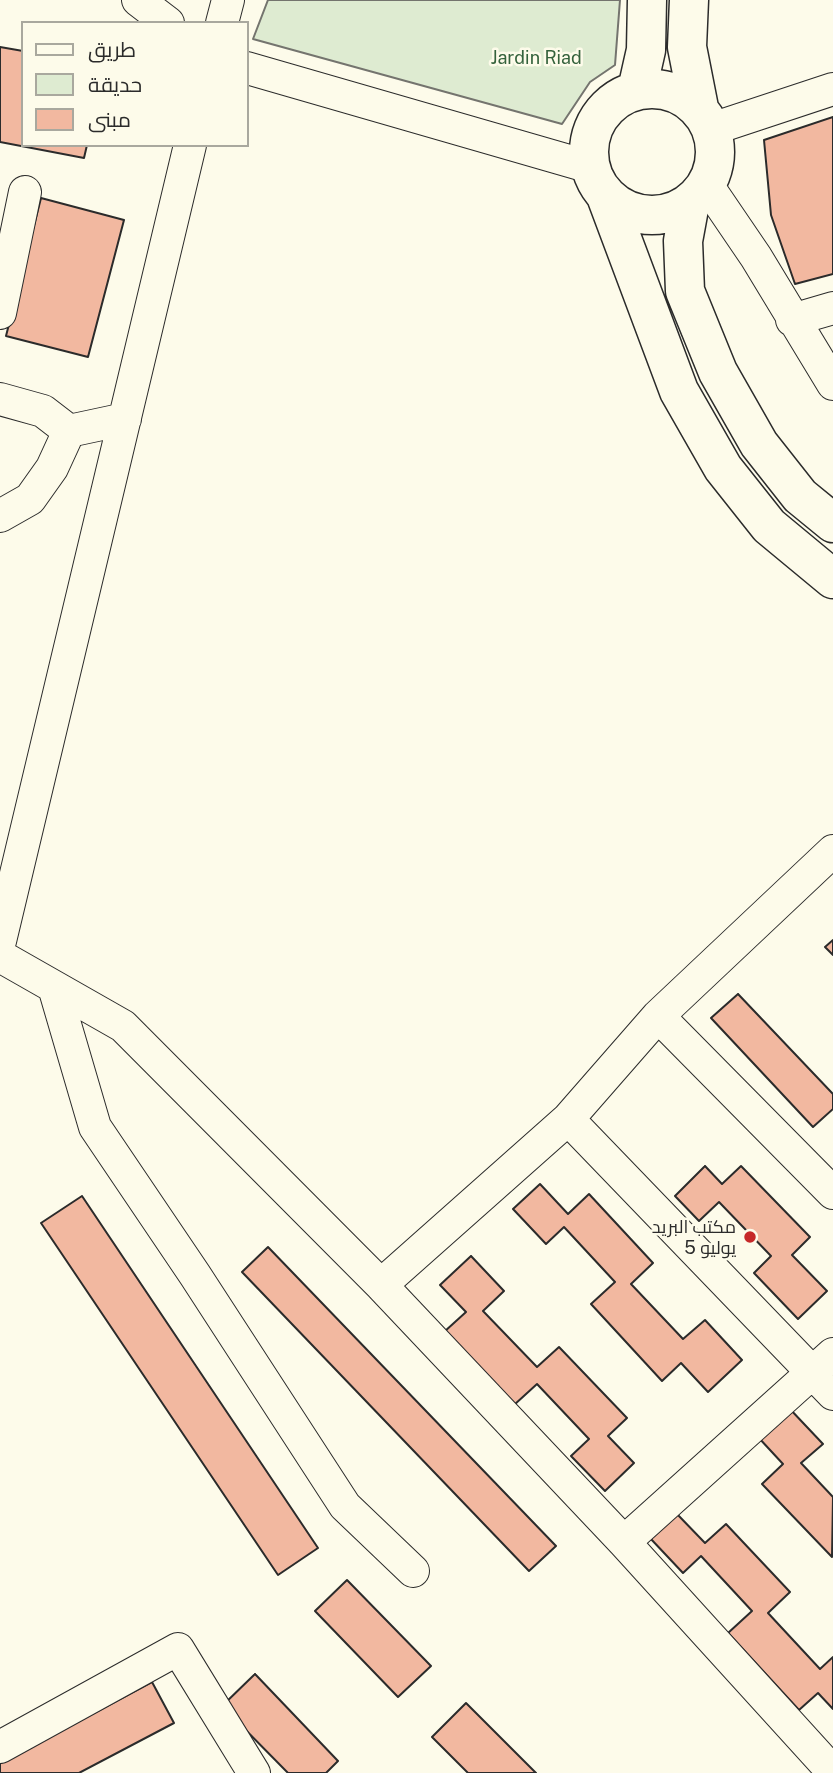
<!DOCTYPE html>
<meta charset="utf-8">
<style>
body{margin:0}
#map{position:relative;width:833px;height:1773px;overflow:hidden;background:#fdfbea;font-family:"Public Sans",Cairo,sans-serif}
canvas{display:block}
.legend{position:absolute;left:21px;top:21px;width:228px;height:126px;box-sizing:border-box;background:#fdfbea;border:2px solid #a9a89e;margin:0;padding:9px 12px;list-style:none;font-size:21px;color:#2b2b2b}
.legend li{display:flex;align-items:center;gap:14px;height:35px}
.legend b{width:35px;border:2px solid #a9a89e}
</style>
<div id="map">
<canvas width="833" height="1773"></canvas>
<ul class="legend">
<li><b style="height:9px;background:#fdfbea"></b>طريق</li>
<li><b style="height:19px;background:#deebd1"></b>حديقة</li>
<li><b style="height:19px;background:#f2b8a0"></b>مبنى</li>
</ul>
</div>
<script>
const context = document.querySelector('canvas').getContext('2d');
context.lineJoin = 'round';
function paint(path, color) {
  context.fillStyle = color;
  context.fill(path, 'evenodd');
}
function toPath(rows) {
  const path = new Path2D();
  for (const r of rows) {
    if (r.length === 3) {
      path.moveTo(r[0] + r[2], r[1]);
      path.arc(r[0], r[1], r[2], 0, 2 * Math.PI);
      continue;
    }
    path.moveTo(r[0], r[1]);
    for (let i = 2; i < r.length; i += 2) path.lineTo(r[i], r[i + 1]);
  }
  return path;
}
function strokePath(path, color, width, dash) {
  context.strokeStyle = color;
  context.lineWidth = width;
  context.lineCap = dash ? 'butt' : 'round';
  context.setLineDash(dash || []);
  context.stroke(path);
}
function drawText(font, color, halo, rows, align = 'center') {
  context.font = font + ' "Public Sans",Cairo,sans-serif';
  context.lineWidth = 5;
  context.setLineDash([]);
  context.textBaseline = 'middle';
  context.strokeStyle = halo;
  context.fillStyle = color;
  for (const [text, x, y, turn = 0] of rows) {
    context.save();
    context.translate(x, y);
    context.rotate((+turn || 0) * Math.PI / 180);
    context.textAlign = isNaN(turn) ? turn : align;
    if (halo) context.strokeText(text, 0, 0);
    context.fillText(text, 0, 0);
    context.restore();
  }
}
const green = toPath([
 [268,0,620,0,615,65,590,82,562,124,253,39,268,0]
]);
const building = toPath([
 [0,47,23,51,23,145,87,145,84,158,0,142,0,47],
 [833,117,833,274,795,284,771,215,764,140,833,117],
 [41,198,124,220,88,357,6,336,41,198],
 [833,940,833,955,825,947,833,940],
 [738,994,833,1094,833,1109,813,1127,711,1018,738,994],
 [705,1166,722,1184,741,1166,810,1237,792,1255,827,1291,798,1319,754,1273,771,1256,719,1202,699,1221,675,1196,705,1166],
 [540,1184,568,1214,589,1194,653,1263,631,1284,683,1339,705,1320,742,1360,708,1392,681,1363,662,1381,591,1304,615,1282,564,1227,546,1244,513,1209,540,1184],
 [82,1196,318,1548,278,1575,41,1223,82,1196],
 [268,1247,556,1546,529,1571,242,1272,268,1247],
 [471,1256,504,1291,483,1311,537,1367,559,1347,627,1418,608,1436,634,1463,605,1491,571,1456,589,1439,537,1384,514,1405,444,1332,466,1312,440,1285,471,1256],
 [789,1408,823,1444,801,1463,833,1497,832,1557,762,1484,783,1464,758,1437,789,1408],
 [677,1514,705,1543,726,1524,790,1592,768,1613,820,1669,833,1657,833,1709,818,1693,799,1710,728,1633,752,1611,701,1556,683,1573,650,1538,677,1514],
 [347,1580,431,1666,398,1697,315,1611,347,1580],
 [255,1674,338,1761,326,1773,288,1773,222,1706,255,1674],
 [152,1682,174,1723,79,1773,0,1773,0,1763,152,1682],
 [466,1703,536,1773,468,1773,432,1737,466,1703]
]);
const minor = toPath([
 [138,0,168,23],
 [222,23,228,0],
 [247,68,590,167],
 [712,129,833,89],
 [707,185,756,257,833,384],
 [0,313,25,192],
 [792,320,833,308],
 [0,399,43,411,69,431],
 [0,516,30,499,52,468,69,431,125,419],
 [0,941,190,145],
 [0,956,123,1026,381,1285,624,1542,833,1772],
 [54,987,95,1127,195,1275,345,1506,413,1571],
 [658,1016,833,1193],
 [568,1119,833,1394],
 [381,1285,568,1119,658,1016,833,851],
 [624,1542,833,1354],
 [0,1747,178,1649,254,1773]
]);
const major = toPath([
 [689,0,687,47,699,108],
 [652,152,63],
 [637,90,646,50,647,0],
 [606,196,679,391,723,468,769,526,833,579],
 [690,203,683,241,685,291,718,372,759,444,800,496,833,523]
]);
const markers = [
 [750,1237,7,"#c62828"]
];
const parkNames = [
 ["Jardin Riad",536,58]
];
const poiNames = [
 ["مكتب البريد",736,1227],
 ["5 يوليو",736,1248]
];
paint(green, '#deebd1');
strokePath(green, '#74746e', 2);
paint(building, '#f2b8a0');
strokePath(building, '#2b2b2b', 2);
strokePath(minor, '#2b2b2b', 34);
strokePath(major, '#2b2b2b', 41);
strokePath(minor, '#fdfbea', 32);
strokePath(major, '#fdfbea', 38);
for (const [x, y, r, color] of markers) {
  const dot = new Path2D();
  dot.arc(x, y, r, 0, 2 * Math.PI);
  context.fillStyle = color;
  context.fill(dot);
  strokePath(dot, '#fdfbea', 2.5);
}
drawText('18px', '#34623c', '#fdfbea', parkNames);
drawText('18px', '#2b2b2b', '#fdfbea', poiNames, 'right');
</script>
